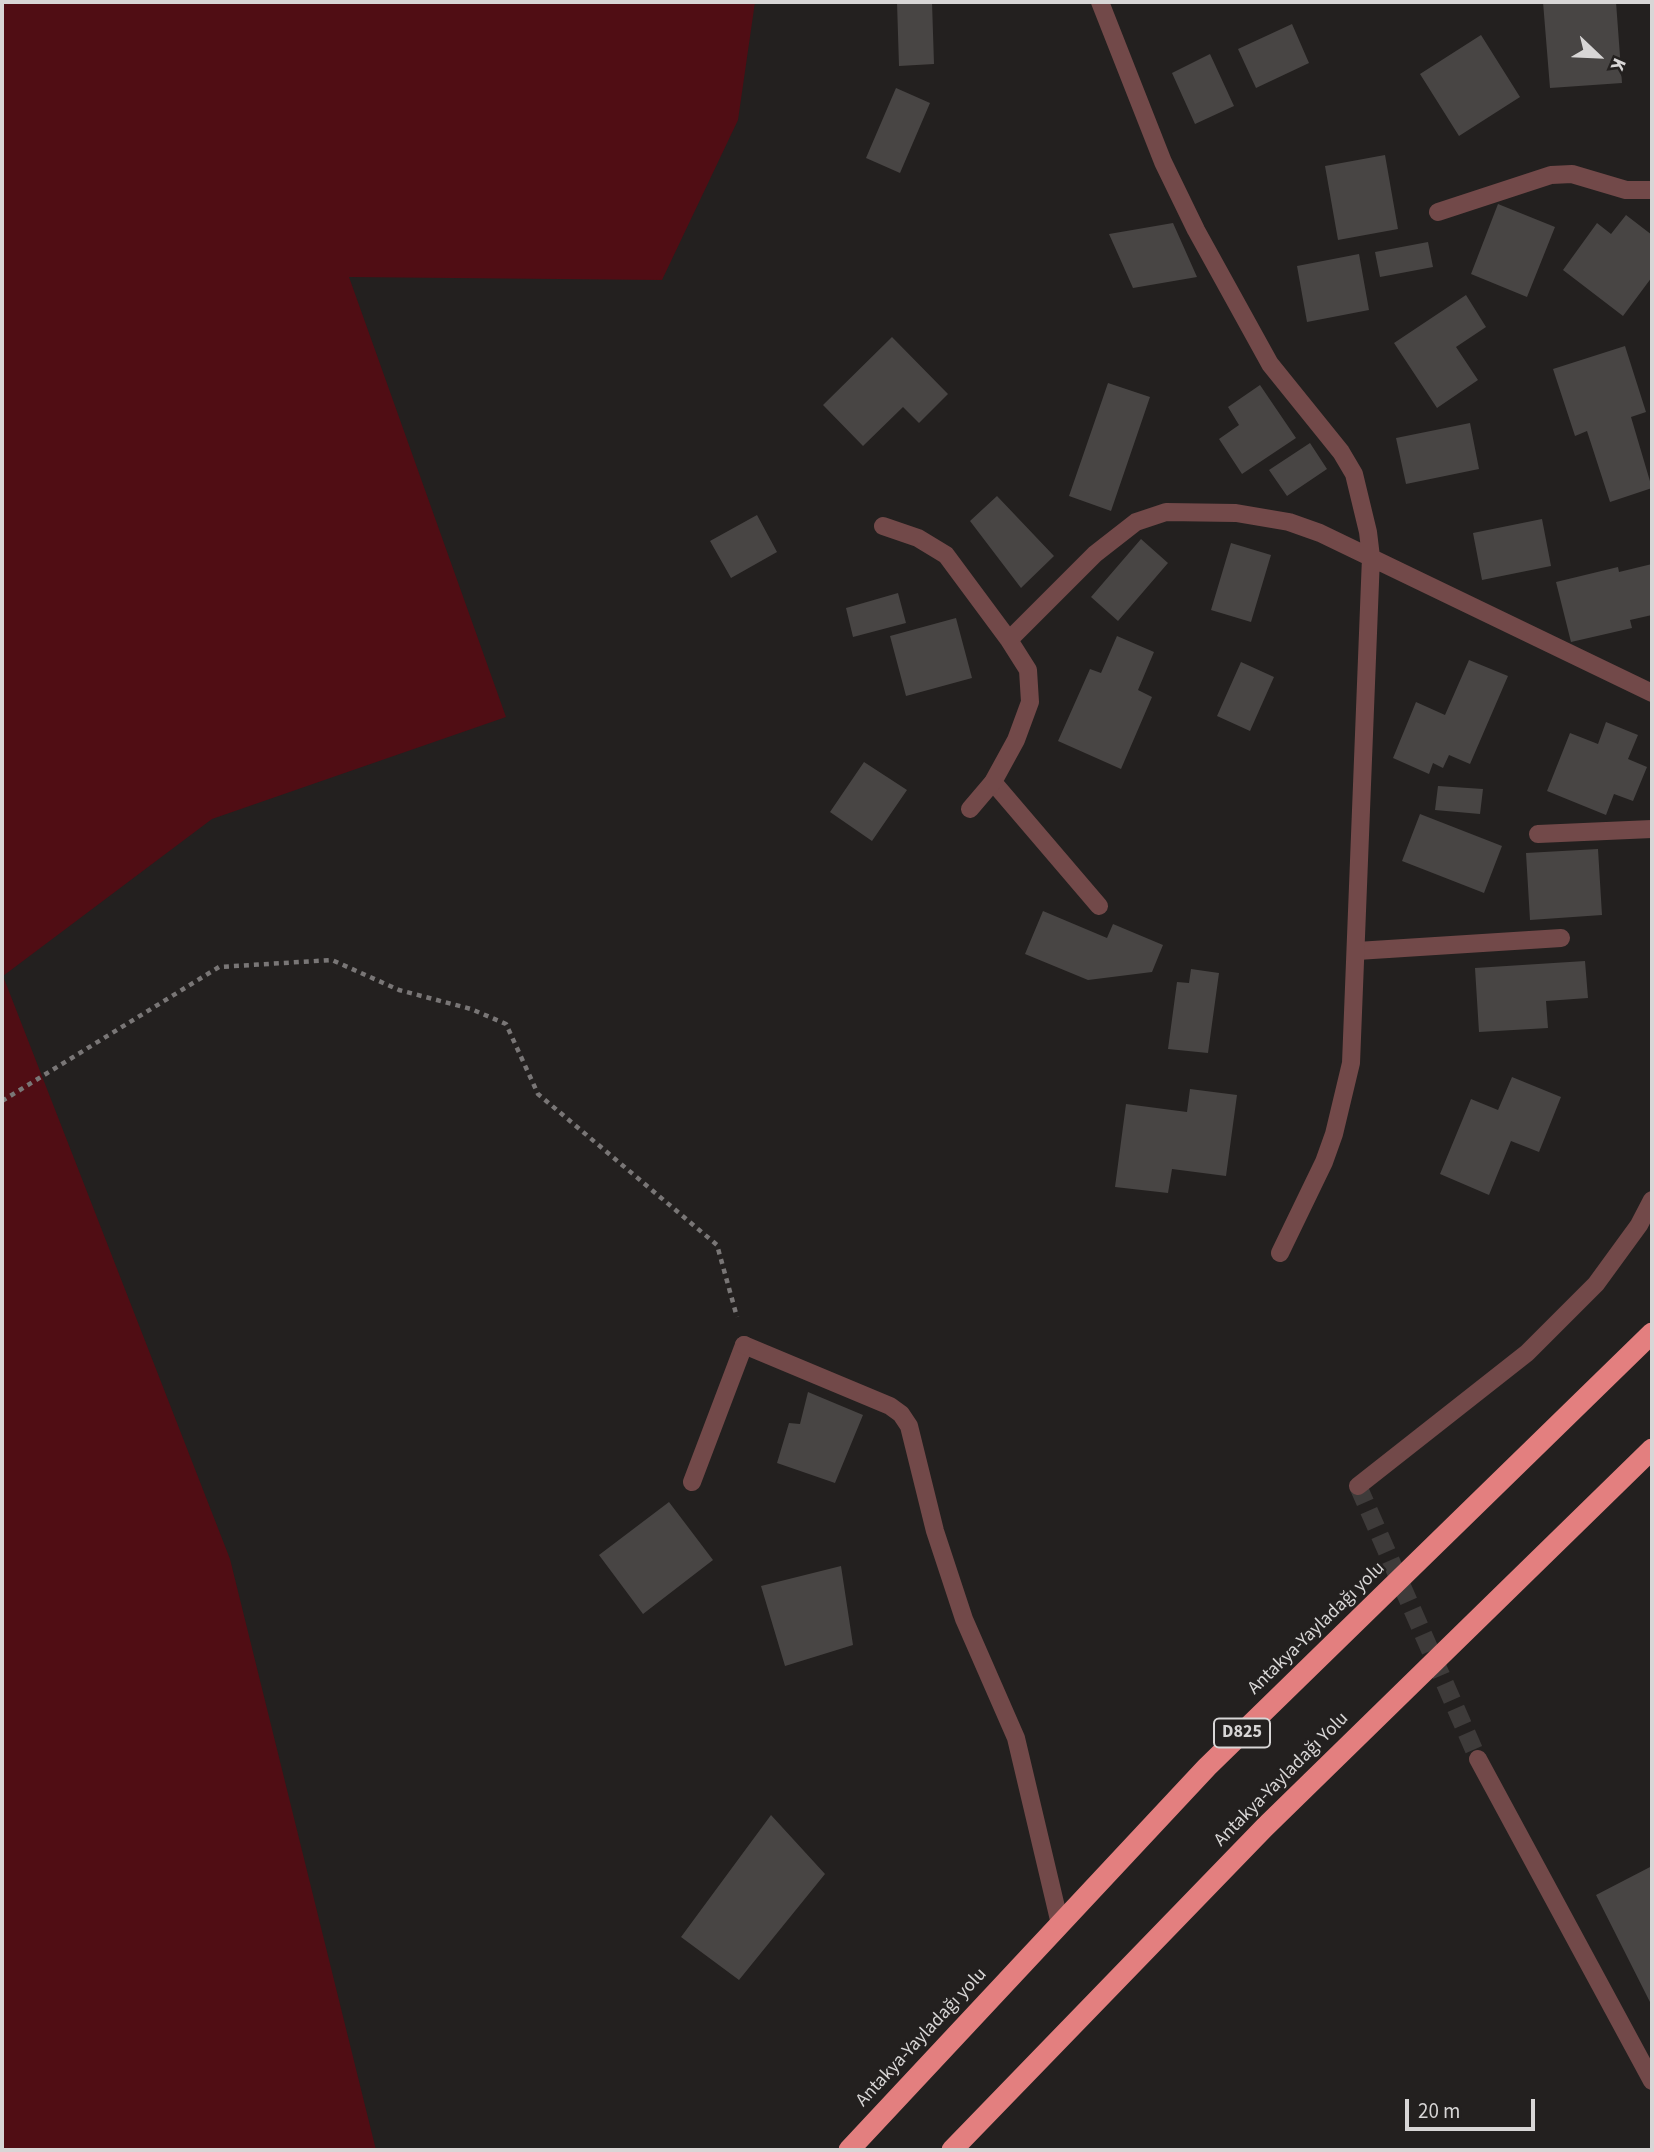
<!DOCTYPE html>
<meta charset="utf-8">
<style>
body{margin:0}
#map{position:relative;width:1654px;height:2152px;overflow:hidden;background:#23201f;font-family:"Source Sans 3",sans-serif}
canvas{display:block}
.frame{position:absolute;inset:0;border:4px solid #d8d6d6;pointer-events:none}
.north{position:absolute;left:1563px;top:21px;width:70px;height:70px;-webkit-text-stroke:5px #23201f;paint-order:stroke;rotate:113deg;font-size:19px;font-weight:700;line-height:28px;text-align:center;color:#d8d6d6}
.north::after{content:'';display:block;margin:auto;width:24px;height:32px;background:#d8d6d6;clip-path:polygon(50% 0,100% 100%,50% 72%,0 100%)}
.scale{position:absolute;left:1405px;top:2099px;width:130px;height:32px;box-sizing:border-box;border:4px solid #d8d6d6;border-top:0;padding-left:9px;font-size:21px;line-height:24px;white-space:nowrap;color:#d8d6d6;-webkit-text-stroke:5px #23201f;paint-order:stroke}
</style>
<div id="map">
<canvas width="1654" height="2152"></canvas>
<div class="frame"></div>
<div class="north">K</div>
<div class="scale">20 m</div>
</div>
<script>
const context = document.querySelector('canvas').getContext('2d');
context.lineJoin = 'round';
function paint(path, color) {
  context.fillStyle = color;
  context.fill(path, 'evenodd');
}
function toPath(rows) {
  const path = new Path2D();
  for (const r of rows) {
    path.moveTo(r[0], r[1]);
    for (let i = 2; i < r.length; i += 2) path.lineTo(r[i], r[i + 1]);
  }
  return path;
}
function strokePath(path, color, width, dash) {
  context.strokeStyle = color;
  context.lineWidth = width;
  context.lineCap = dash ? 'butt' : 'round';
  context.setLineDash(dash || []);
  context.stroke(path);
}
function drawText(font, color, halo, rows, align = 'center') {
  context.font = font + ' "Source Sans 3",sans-serif';
  context.lineWidth = 5;
  context.setLineDash([]);
  context.textBaseline = 'middle';
  context.strokeStyle = halo;
  context.fillStyle = color;
  for (const [text, x, y, turn = 0] of rows) {
    context.save();
    context.translate(x, y);
    context.rotate((+turn || 0) * Math.PI / 180);
    context.textAlign = isNaN(turn) ? turn : align;
    if (halo) context.strokeText(text, 0, 0);
    context.fillText(text, 0, 0);
    context.restore();
  }
}
const green = toPath([
 [2,2,755,2,738,120,662,280,349,277,506,717,212,819,3,976,230,1559,376,2150,2,2150]
]);
const building = toPath([
 [897,2,932,2,934,64,899,66],
 [1543,2,1616,2,1622,83,1550,88],
 [1292,24,1309,63,1256,88,1238,49],
 [1481,35,1520,97,1459,136,1420,74],
 [1210,54,1234,106,1195,124,1172,73],
 [896,88,930,103,900,173,866,158],
 [1385,155,1398,229,1338,240,1325,166],
 [1498,204,1555,227,1527,297,1471,274],
 [1626,215,1652,235,1652,277,1623,316,1563,270,1597,223,1611,234],
 [1173,223,1197,277,1133,288,1109,234],
 [1428,242,1433,267,1380,277,1375,252],
 [1359,254,1369,310,1307,322,1297,266],
 [1466,295,1486,327,1456,347,1478,380,1437,408,1394,343],
 [892,337,948,394,919,423,903,407,863,446,823,405],
 [1625,346,1646,412,1631,417,1652,488,1610,502,1587,431,1575,436,1553,369],
 [1108,383,1150,397,1111,511,1069,496],
 [1260,385,1296,438,1242,474,1219,439,1239,425,1228,407],
 [1470,423,1479,469,1406,484,1396,438],
 [1310,443,1327,469,1287,496,1269,470],
 [997,496,1054,556,1021,588,970,521],
 [757,515,777,552,731,578,710,541],
 [1542,519,1551,566,1482,580,1473,533],
 [1141,539,1168,563,1118,621,1091,597],
 [1231,543,1271,555,1251,622,1211,610],
 [1652,564,1652,615,1630,620,1632,628,1571,642,1556,582,1618,567,1619,572],
 [898,593,906,623,853,637,846,608],
 [956,618,972,678,906,696,890,636],
 [1117,636,1154,652,1138,690,1152,697,1121,769,1058,741,1090,669,1101,673],
 [1469,660,1508,676,1470,764,1449,755,1443,768,1433,763,1429,774,1393,758,1416,702,1445,715],
 [1241,662,1274,677,1250,731,1217,716],
 [1606,722,1638,735,1628,759,1647,767,1633,801,1614,794,1606,815,1547,791,1570,733,1598,744],
 [864,762,907,790,872,841,830,812],
 [1438,786,1483,789,1480,814,1435,810],
 [1420,814,1502,846,1484,893,1402,861],
 [1598,849,1602,915,1530,920,1526,853],
 [1043,911,1107,938,1113,924,1163,945,1152,972,1088,980,1025,954],
 [1585,961,1588,998,1546,1001,1548,1028,1479,1032,1475,968],
 [1191,969,1219,973,1208,1053,1168,1049,1177,982,1189,983],
 [1512,1077,1561,1097,1539,1152,1511,1141,1489,1195,1440,1174,1471,1099,1498,1110],
 [1190,1089,1237,1095,1226,1176,1172,1169,1168,1193,1115,1187,1126,1104,1187,1112],
 [808,1392,863,1415,835,1483,777,1463,789,1423,800,1424],
 [669,1502,713,1560,643,1614,599,1555],
 [841,1566,853,1645,785,1666,761,1586],
 [771,1815,825,1874,739,1980,681,1937],
 [1652,1866,1652,2006,1596,1895]
]);
const streetTunnel = toPath([
 [1358,1486,1478,1759]
]);
const path = toPath([
 [2,1101,219,967,332,960,399,990,471,1009,506,1024,538,1094,717,1245,737,1317]
]);
const lane = toPath([
 [1438,212,1551,175,1572,174,1626,190,1652,190],
 [993,782,1099,906],
 [1538,834,1652,829],
 [1357,951,1561,938],
 [692,1482,744,1345]
]);
const street = toPath([
 [1100,2,1163,162,1196,230,1270,364,1341,452,1354,474,1368,532,1371,557,1351,1063,1334,1134,1324,1162,1280,1253],
 [883,526,918,538,946,555,1009,640,1028,670,1030,702,1016,740,993,782,970,809],
 [1009,640,1095,554,1136,522,1166,512,1236,513,1289,522,1320,533,1652,693],
 [744,1345,890,1406,901,1414,909,1426,935,1531,964,1619,1016,1738,1060,1924],
 [1358,1486,1527,1353,1596,1284,1639,1225,1652,1200],
 [1478,1759,1652,2081]
]);
const highway = toPath([
 [849,2150,1207,1767,1652,1333],
 [952,2150,1265,1827,1652,1449]
]);
const shields = [
 [1242,1733,56]
];
const shieldNames = [
 ["D825",1242,1733]
];
const streetNames = [
 ["Antakya-Yayladağı yolu",1317,1629,-44],
 ["Antakya-Yayladağı Yolu",1282,1780,-45],
 ["Antakya-Yayladağı yolu",922,2038,-47]
];
paint(green, '#500d14');
paint(building, '#484544');
strokePath(streetTunnel, '#3e3b3a', 18, [18, 9]);
strokePath(path, '#797676', 4.5, [5, 5]);
strokePath(lane, '#724949', 18);
strokePath(street, '#724949', 18);
strokePath(highway, '#e37f7f', 21);
for (const [x, y, w] of shields) {
  const box = new Path2D();
  box.roundRect(x - w / 2, y - 14.5, w, 29, 5);
  context.fillStyle = '#23201f';
  context.fill(box);
  strokePath(box, '#d8d6d6', 2);
}
drawText('bold 18px', '#d8d6d6', null, shieldNames);
drawText('19px', '#d8d6d6', '#23201f', streetNames);
</script>
